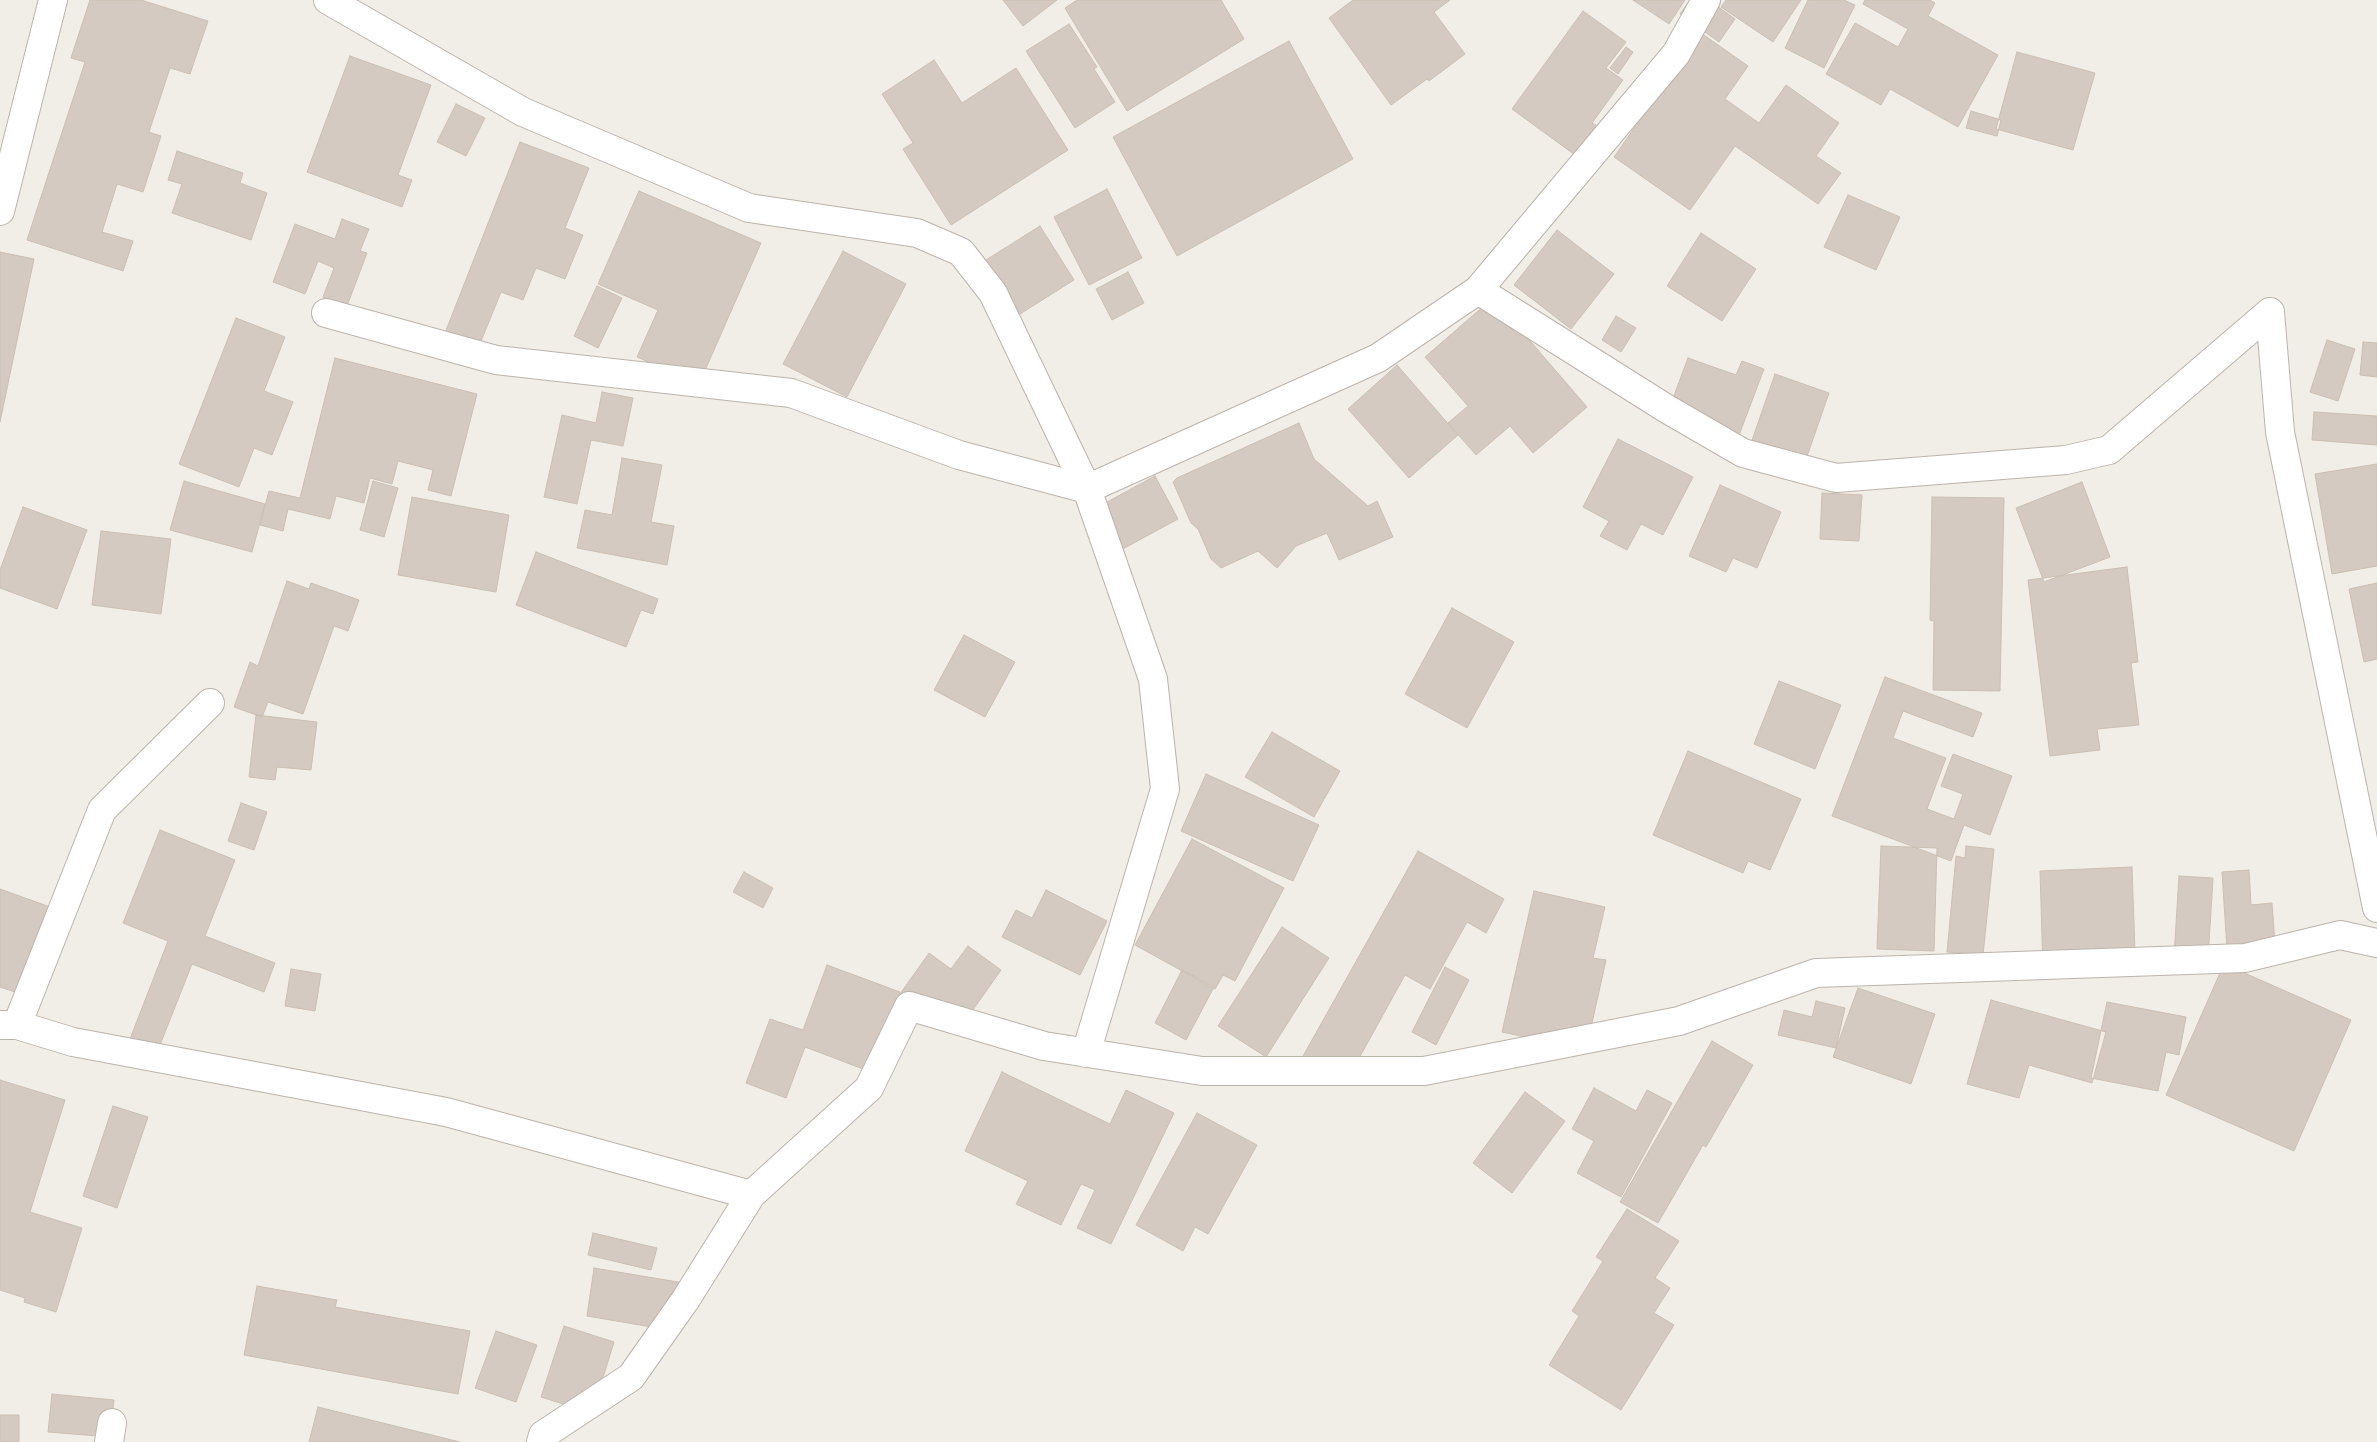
<!DOCTYPE html>
<html>
<head>
<meta charset="utf-8">
<style>
  body { margin:0 }
  canvas { display:block; background:#f1ede7 }
</style>
</head>
<body>
<canvas width="2377" height="1442"></canvas>
<script>
const ctx = document.querySelector('canvas').getContext('2d');
ctx.lineJoin = 'round';
function paint(path, color) { ctx.fillStyle = color; ctx.fill(path, 'evenodd'); }
const toPath = rows => new Path2D(rows.map(r => 'M' + r).join(''));
function stroke(path, color, width, dash) { ctx.strokeStyle = color; ctx.lineWidth = width; ctx.lineCap = dash ? 'butt' : 'round'; ctx.setLineDash(dash || []); ctx.stroke(path); }
const building = toPath([
  [90,0,141,0,208,21,190,74,170,68,149,132,161,136,143,192,117,184,102,232,133,241,123,271,27,240,85,62,71,58,90,0],
  [1003,0,1057,0,1023,26,1003,0],
  [1077,0,1221,0,1244,39,1127,111,1065,8,1077,0],
  [1353,0,1450,0,1434,12,1465,54,1429,81,1427,79,1391,105,1329,18,1353,0],
  [1633,0,1685,0,1669,24,1633,0],
  [1690,0,1709,0,1735,19,1719,42,1680,14,1690,0],
  [1726,0,1801,0,1773,42,1721,7,1726,0],
  [1808,0,1844,0,1855,5,1824,68,1785,48,1808,0],
  [1865,0,1930,0,1935,3,1928,16,1998,55,1958,127,1890,89,1881,105,1826,74,1855,23,1898,47,1908,29,1863,4,1865,0],
  [1583,11,1626,42,1606,68,1623,80,1592,123,1596,125,1575,155,1512,109,1583,11],
  [1069,24,1097,67,1094,69,1115,102,1075,128,1026,51,1069,24],
  [1701,33,1748,66,1725,99,1759,123,1786,85,1839,123,1816,156,1841,173,1818,204,1735,146,1690,210,1614,157,1701,33],
  [1289,41,1353,159,1177,256,1113,137,1289,41],
  [1626,47,1633,52,1618,74,1610,68,1626,47],
  [2017,52,2095,73,2073,150,1996,129,2017,52],
  [350,56,431,85,398,175,412,180,402,207,307,172,350,56],
  [934,60,962,103,1016,68,1068,150,951,225,903,149,913,143,882,94,934,60],
  [456,104,485,118,466,156,437,142,456,104],
  [1971,111,2001,120,1997,136,1966,128,1971,111],
  [520,142,589,168,565,228,583,235,565,279,536,268,523,300,501,292,475,356,441,343,520,142],
  [177,151,243,173,240,183,267,193,251,240,172,213,182,184,168,180,177,151],
  [1107,189,1142,258,1089,285,1054,217,1107,189],
  [639,191,761,243,699,384,637,357,658,310,598,284,639,191],
  [1848,195,1900,217,1876,270,1824,247,1848,195],
  [342,219,369,229,360,251,367,253,347,306,323,297,334,268,318,261,305,294,273,282,295,224,335,239,342,219],
  [1040,226,1074,280,1020,314,986,260,1040,226],
  [1557,230,1614,274,1571,329,1514,285,1557,230],
  [1701,233,1756,269,1722,321,1667,286,1701,233],
  [843,251,906,284,847,397,783,364,843,251],
  [0,252,34,259,0,422,0,252],
  [1128,272,1144,303,1112,320,1096,289,1128,272],
  [597,286,622,298,598,348,574,336,597,286],
  [1493,298,1587,407,1533,453,1510,426,1476,455,1448,423,1468,406,1425,357,1493,298],
  [1616,316,1636,328,1621,352,1602,340,1616,316],
  [236,318,285,337,264,391,293,402,272,455,254,448,239,487,179,464,236,318],
  [2327,340,2355,349,2338,401,2310,392,2327,340],
  [2363,342,2377,343,2377,377,2360,375,2363,342],
  [335,358,477,394,451,496,428,490,433,470,398,461,392,484,370,478,364,503,336,496,330,519,288,509,283,531,260,525,269,491,300,498,335,358],
  [1688,358,1736,375,1742,361,1764,369,1736,443,1666,417,1688,358],
  [1397,365,1458,435,1409,478,1348,409,1397,365],
  [1775,374,1829,393,1804,465,1750,446,1775,374],
  [602,392,633,398,623,446,591,440,577,504,544,497,562,415,596,423,602,392],
  [2314,412,2377,416,2377,445,2312,440,2314,412],
  [1299,423,1314,459,1368,506,1377,501,1393,537,1339,560,1327,533,1296,546,1277,568,1258,551,1221,568,1211,559,1198,529,1191,523,1173,482,1177,478,1299,423],
  [1618,439,1693,477,1663,535,1641,524,1627,550,1600,536,1609,521,1583,507,1618,439],
  [622,458,662,465,651,522,674,526,667,565,577,548,585,510,612,515,622,458],
  [2377,464,2377,566,2332,574,2315,474,2377,464],
  [1155,476,1178,519,1119,551,1096,508,1155,476],
  [184,481,265,504,252,552,170,530,184,481],
  [373,481,398,488,384,537,360,530,373,481],
  [2082,482,2110,557,2044,582,2016,508,2082,482],
  [1720,485,1781,512,1757,568,1733,558,1726,572,1689,556,1720,485],
  [1822,493,1862,495,1859,541,1820,539,1822,493],
  [412,497,509,515,496,592,398,575,412,497],
  [1932,497,2004,498,2000,691,1933,690,1934,621,1930,620,1932,497],
  [23,507,87,530,57,609,0,588,0,570,23,507],
  [101,531,171,539,161,614,92,605,101,531],
  [536,552,658,599,653,614,641,610,626,647,516,605,536,552],
  [2127,567,2138,662,2131,663,2139,725,2097,729,2100,750,2050,756,2028,580,2127,567],
  [287,581,309,589,311,583,359,600,348,631,334,626,303,714,268,702,262,717,234,707,250,662,258,666,287,581],
  [2377,583,2377,659,2364,662,2349,589,2377,583],
  [1452,608,1514,642,1467,728,1405,694,1452,608],
  [964,635,1015,662,985,717,934,690,964,635],
  [1885,677,1982,713,1973,737,1903,711,1893,738,1946,758,1927,809,1954,819,1963,794,1941,786,1953,754,2012,776,1990,835,1964,825,1951,861,1832,816,1885,677],
  [1779,681,1841,705,1815,769,1754,744,1779,681],
  [256,715,317,722,311,770,277,767,275,780,249,777,256,715],
  [1272,732,1340,771,1314,817,1245,777,1272,732],
  [1688,751,1801,799,1770,870,1748,861,1743,873,1653,835,1688,751],
  [1206,774,1319,825,1293,881,1181,831,1206,774],
  [241,803,267,812,254,850,228,841,241,803],
  [160,830,235,860,205,936,275,963,264,992,192,964,158,1050,130,1039,168,941,123,923,160,830],
  [1192,839,1284,888,1235,981,1223,975,1215,989,1135,945,1192,839],
  [1881,846,1937,848,1934,951,1877,949,1881,846],
  [1966,846,1994,849,1983,955,1947,952,1956,856,1965,858,1966,846],
  [1418,851,1504,899,1486,933,1467,922,1430,989,1405,975,1347,1080,1303,1056,1418,851],
  [2132,867,2135,952,2043,970,2040,871,2132,867],
  [2249,870,2251,905,2272,903,2275,945,2227,949,2222,872,2249,870],
  [744,872,773,888,763,908,733,892,744,872],
  [2179,876,2213,878,2208,959,2174,957,2179,876],
  [0,889,53,908,33,998,0,987,0,889],
  [1046,890,1107,921,1080,975,1002,937,1016,910,1032,918,1046,890],
  [1534,891,1605,907,1593,958,1606,960,1586,1050,1502,1032,1534,891],
  [1282,927,1329,958,1266,1057,1218,1026,1282,927],
  [968,946,1001,970,956,1034,900,994,929,953,951,969,968,946],
  [2224,964,2351,1020,2294,1151,2166,1095,2224,964],
  [827,965,900,992,871,1072,805,1047,786,1098,746,1083,770,1019,803,1030,827,965],
  [1445,967,1469,980,1436,1045,1412,1032,1445,967],
  [291,969,321,974,315,1011,285,1006,291,969],
  [1182,970,1214,987,1186,1040,1155,1023,1182,970],
  [1858,988,1935,1014,1911,1084,1833,1057,1858,988],
  [1991,1000,2106,1032,2092,1083,2029,1065,2019,1098,1967,1084,1991,1000],
  [1816,1001,1845,1008,1836,1048,1778,1035,1784,1010,1812,1017,1816,1001],
  [2107,1002,2186,1017,2179,1055,2166,1052,2158,1091,2091,1078,2107,1002],
  [1712,1041,1753,1065,1706,1147,1703,1145,1658,1223,1620,1202,1712,1041],
  [1002,1072,1110,1124,1126,1090,1174,1113,1111,1244,1077,1228,1095,1190,1081,1184,1061,1225,1016,1204,1028,1181,965,1151,1002,1072],
  [0,1080,65,1100,30,1212,82,1228,56,1312,24,1302,25,1298,0,1290,0,1080],
  [1594,1088,1636,1111,1647,1090,1672,1103,1621,1197,1577,1173,1594,1141,1572,1129,1594,1088],
  [1525,1092,1565,1121,1512,1193,1473,1163,1525,1092],
  [113,1106,148,1117,117,1208,83,1196,113,1106],
  [1197,1113,1257,1145,1208,1234,1195,1227,1183,1251,1136,1225,1197,1113],
  [1627,1209,1679,1241,1655,1278,1670,1288,1654,1313,1674,1325,1621,1410,1549,1365,1579,1316,1572,1311,1603,1261,1596,1257,1627,1209],
  [593,1233,657,1248,651,1270,588,1255,593,1233],
  [594,1268,684,1283,675,1331,587,1316,594,1268],
  [257,1286,337,1300,335,1307,470,1331,458,1394,244,1355,257,1286],
  [564,1326,614,1342,592,1413,541,1397,564,1326],
  [496,1331,537,1345,516,1402,475,1388,496,1331],
  [52,1394,114,1400,110,1437,48,1432,52,1394],
  [318,1407,460,1442,309,1442,318,1407],
  [0,1415,19,1415,19,1442,0,1442,0,1415]
]);
const minor = toPath([
  [328,0,523,112,749,208,917,233,961,252,993,293,1087,489],
  [0,211,53,0],
  [1478,290,1667,409,1743,453,1836,478,2066,460,2109,450,2270,312],
  [2270,312,2280,432,2377,908],
  [326,313,496,360,791,393,959,455,1087,489],
  [0,1025,17,1025,73,1042,446,1112,751,1195],
  [17,1025,102,810,210,703],
  [1086,1053,1165,789,1153,679,1087,489,1378,358,1478,290,1676,54,1706,0],
  [109,1442,112,1423],
  [541,1442,543,1435,631,1377,686,1299,751,1195,869,1088,909,1006,1044,1046,1202,1071,1424,1071,1679,1021,1816,973,2245,958,2340,935,2377,943]
]);
paint(building, '#d5cac1');
stroke(building, '#ccbfb2', 1);
stroke(minor, '#bcb4ab', 30);
stroke(minor, '#fff', 28);
</script>
</body>
</html>
